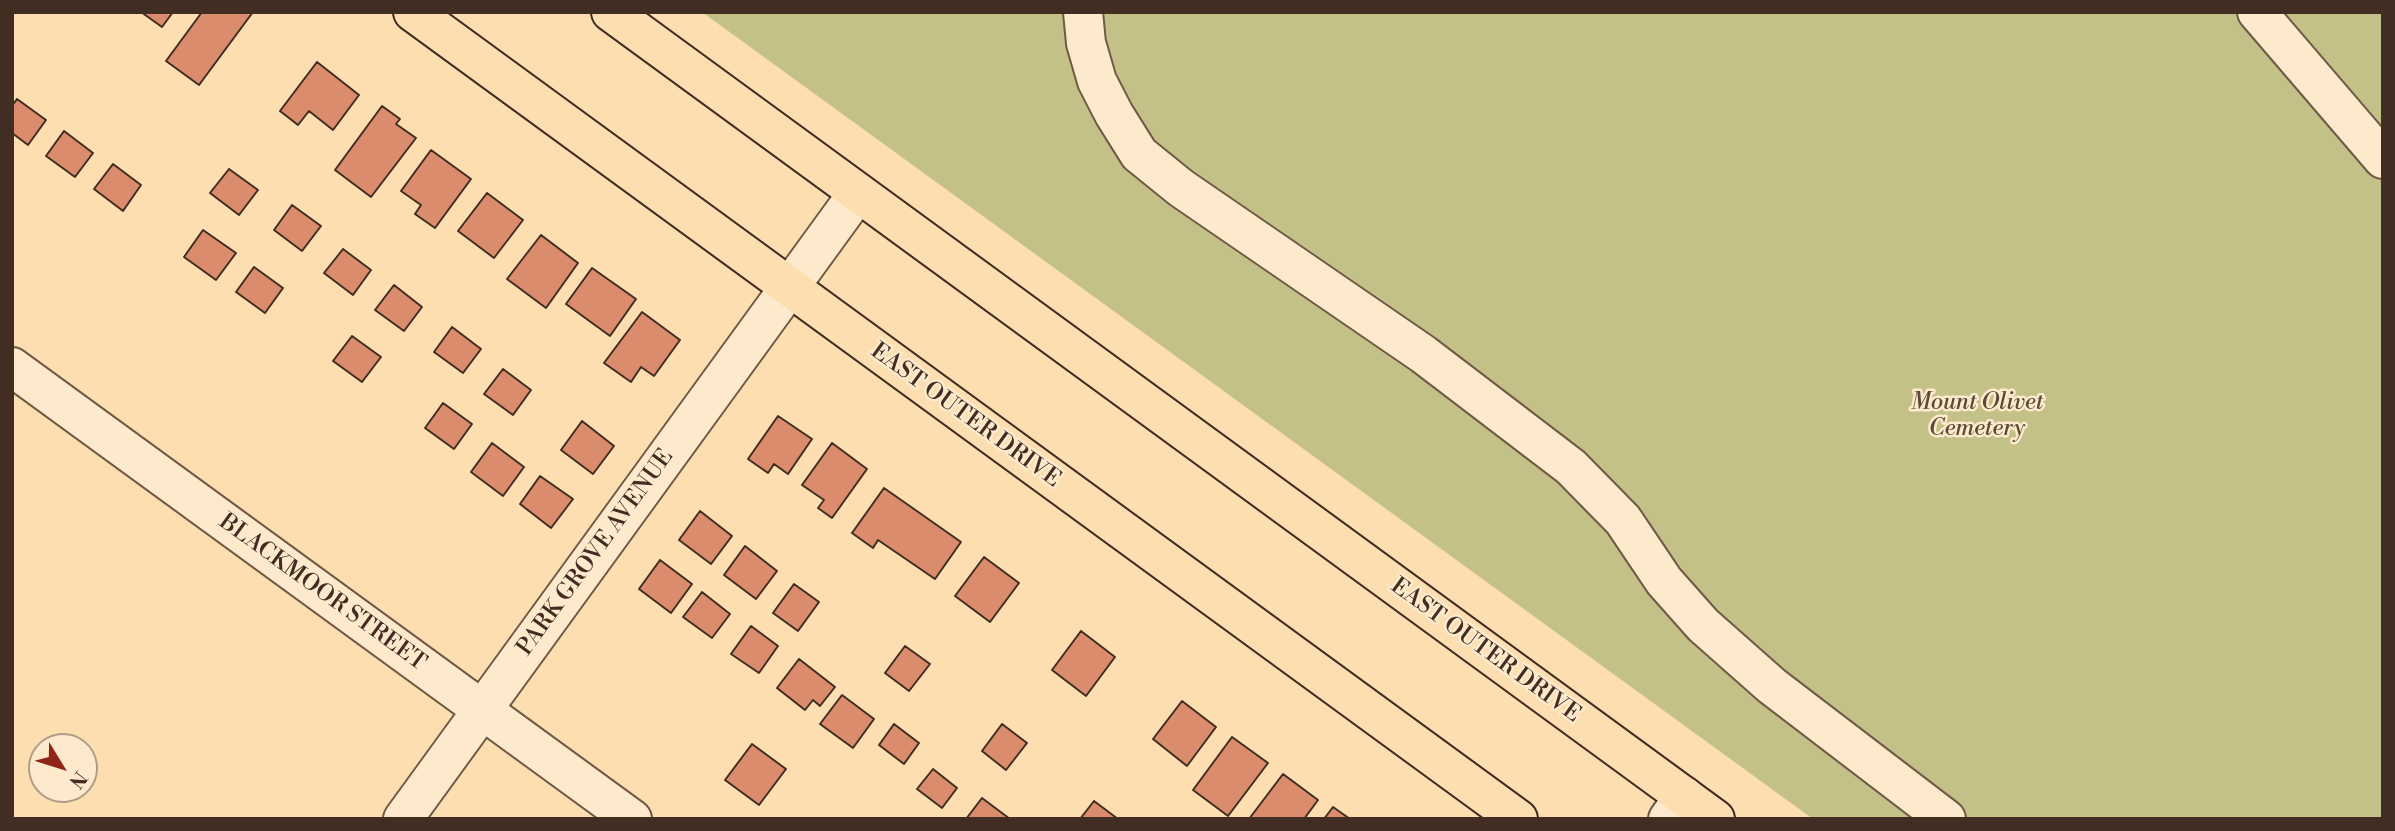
<!DOCTYPE html>
<html>
<head>
<meta charset="utf-8">
<style>
  body { margin:0 }
  #map { position:relative; width:2395px; height:831px; overflow:hidden; background:#fcdeb0; font-family:"Libre Bodoni",serif }
  canvas { display:block }
  .frame { position:absolute; inset:0; border:14px solid #412d21; pointer-events:none }
  .north { position:absolute; left:28px; top:733px; width:70px; height:70px; box-sizing:border-box; background:#fdeacc; border:2px solid #b29e88; border-radius:50%; rotate:128deg; font-size:19px; font-weight:700; line-height:28px; text-align:center; color:#412d21 }
  .north::after { content:''; display:block; margin:auto; width:24px; height:32px; background:#8f2418; clip-path:polygon(50% 0,100% 100%,50% 72%,0 100%) }
</style>
</head>
<body>
<div id="map">
<canvas width="2395" height="831"></canvas>
<div class="frame"></div>
<div class="north">N</div>
</div>
<script>
const ctx = document.querySelector('canvas').getContext('2d');
ctx.lineJoin = 'round';
function paint(path, color) { ctx.fillStyle = color; ctx.fill(path, 'evenodd'); }
const toPath = rows => new Path2D(rows.map(r => 'M' + r).join(''));
function stroke(path, color, width, dash) { ctx.strokeStyle = color; ctx.lineWidth = width; ctx.lineCap = dash ? 'butt' : 'round'; ctx.setLineDash(dash || []); ctx.stroke(path); }
function write(font, color, halo, rows, align = 'center') {
  ctx.font = font + ' "Libre Bodoni",serif'; ctx.lineWidth = 5; ctx.setLineDash([]); ctx.textBaseline = 'middle'; ctx.strokeStyle = halo; ctx.fillStyle = color; for (const [text, x, y, turn = 0] of rows) {
    ctx.save(); ctx.translate(x, y); ctx.rotate((+turn || 0) * Math.PI / 180); ctx.textAlign = isNaN(turn) ? turn : align; if (halo) ctx.strokeText(text, 0, 0); ctx.fillText(text, 0, 0); ctx.restore();
  }
}
const green = toPath([
  [702,12,2383,12,2383,819,1813,819]
]);
const building = toPath([
  [141,12,173,12,162,27,141,12],
  [202,12,253,12,199,85,166,61,202,12],
  [317,62,359,95,333,130,309,111,298,125,280,111,317,62],
  [17,99,46,120,28,145,12,133,12,106,17,99],
  [382,106,400,119,396,124,416,138,371,197,335,170,382,106],
  [64,131,93,153,75,177,46,156,64,131],
  [431,150,471,179,435,228,415,214,421,205,401,191,431,150],
  [113,164,141,185,123,211,94,189,113,164],
  [229,169,258,190,239,215,210,193,229,169],
  [487,193,523,220,494,258,458,231,487,193],
  [292,205,321,226,302,251,274,230,292,205],
  [203,230,236,253,216,280,184,257,203,230],
  [541,235,578,263,546,308,507,279,541,235],
  [343,249,371,270,353,295,324,273,343,249],
  [254,267,283,288,265,313,236,292,254,267],
  [592,268,636,299,610,336,566,304,592,268],
  [394,285,422,307,404,331,375,310,394,285],
  [642,312,680,340,654,376,641,367,631,382,604,363,642,312],
  [452,327,481,349,463,373,434,352,452,327],
  [352,336,381,357,362,382,333,361,352,336],
  [503,369,531,390,513,415,484,394,503,369],
  [443,403,472,424,454,449,425,428,443,403],
  [778,416,812,439,788,474,774,464,768,473,748,459,778,416],
  [582,421,614,446,593,474,561,450,582,421],
  [492,443,524,467,503,496,471,472,492,443],
  [832,443,867,469,832,518,818,508,824,500,802,485,832,443],
  [540,476,573,499,551,528,520,504,540,476],
  [884,488,961,542,935,579,878,540,873,548,852,533,884,488],
  [700,511,732,536,711,564,679,540,700,511],
  [745,546,777,571,756,599,724,575,745,546],
  [984,557,1019,583,990,622,955,596,984,557],
  [660,560,692,584,671,613,639,589,660,560],
  [794,584,819,602,798,631,773,613,794,584],
  [702,592,730,614,712,638,683,617,702,592],
  [751,626,778,646,759,673,731,654,751,626],
  [1081,631,1115,657,1086,696,1052,670,1081,631],
  [905,646,930,664,909,691,885,673,905,646],
  [799,659,835,687,820,706,813,700,805,710,777,688,799,659],
  [842,695,874,719,853,748,820,724,842,695],
  [1182,701,1216,727,1187,766,1153,739,1182,701],
  [894,724,919,743,904,764,879,745,894,724],
  [1002,724,1027,743,1006,770,982,751,1002,724],
  [1232,737,1268,763,1228,816,1193,790,1232,737],
  [752,744,786,769,759,805,725,780,752,744],
  [933,769,957,788,942,808,917,789,933,769],
  [1283,774,1318,800,1304,819,1249,819,1283,774],
  [982,798,1010,819,966,819,982,798],
  [1094,801,1118,819,1080,819,1094,801],
  [1333,807,1350,819,1324,819,1333,807]
]);
const minor = toPath([
  [1083,12,1086,43,1097,81,1114,114,1139,154,1181,188,1423,354,1571,467,1623,520,1664,581,1703,625,1772,686,1946,819],
  [2257,12,2383,159],
  [12,367,632,819],
  [403,819,858,193],
  [1668,819,1684,796]
]);
const major = toPath([
  [413,12,1518,819],
  [611,12,1715,819]
]);
const parkNames = [
  ["Mount Olivet",1977,403],
  ["Cemetery",1977,429]
];
const streetNames = [
  ["EAST OUTER DRIVE",965,416,36],
  ["PARK GROVE AVENUE",596,553,-54],
  ["BLACKMOOR STREET",322,593,36],
  ["EAST OUTER DRIVE",1485,651,36]
];
paint(green, '#c3c088');
paint(building, '#da8c6c');
stroke(building, '#412d21', 2);
stroke(minor, '#705945', 42);
stroke(major, '#412d21', 42);
stroke(minor, '#fdeacc', 38);
stroke(major, '#fcdeb0', 38);
write('italic 23px', '#5b4a36', '#fdeacc', parkNames);
write('23px', '#412d21', '#fdeacc', streetNames);
</script>
</body>
</html>
